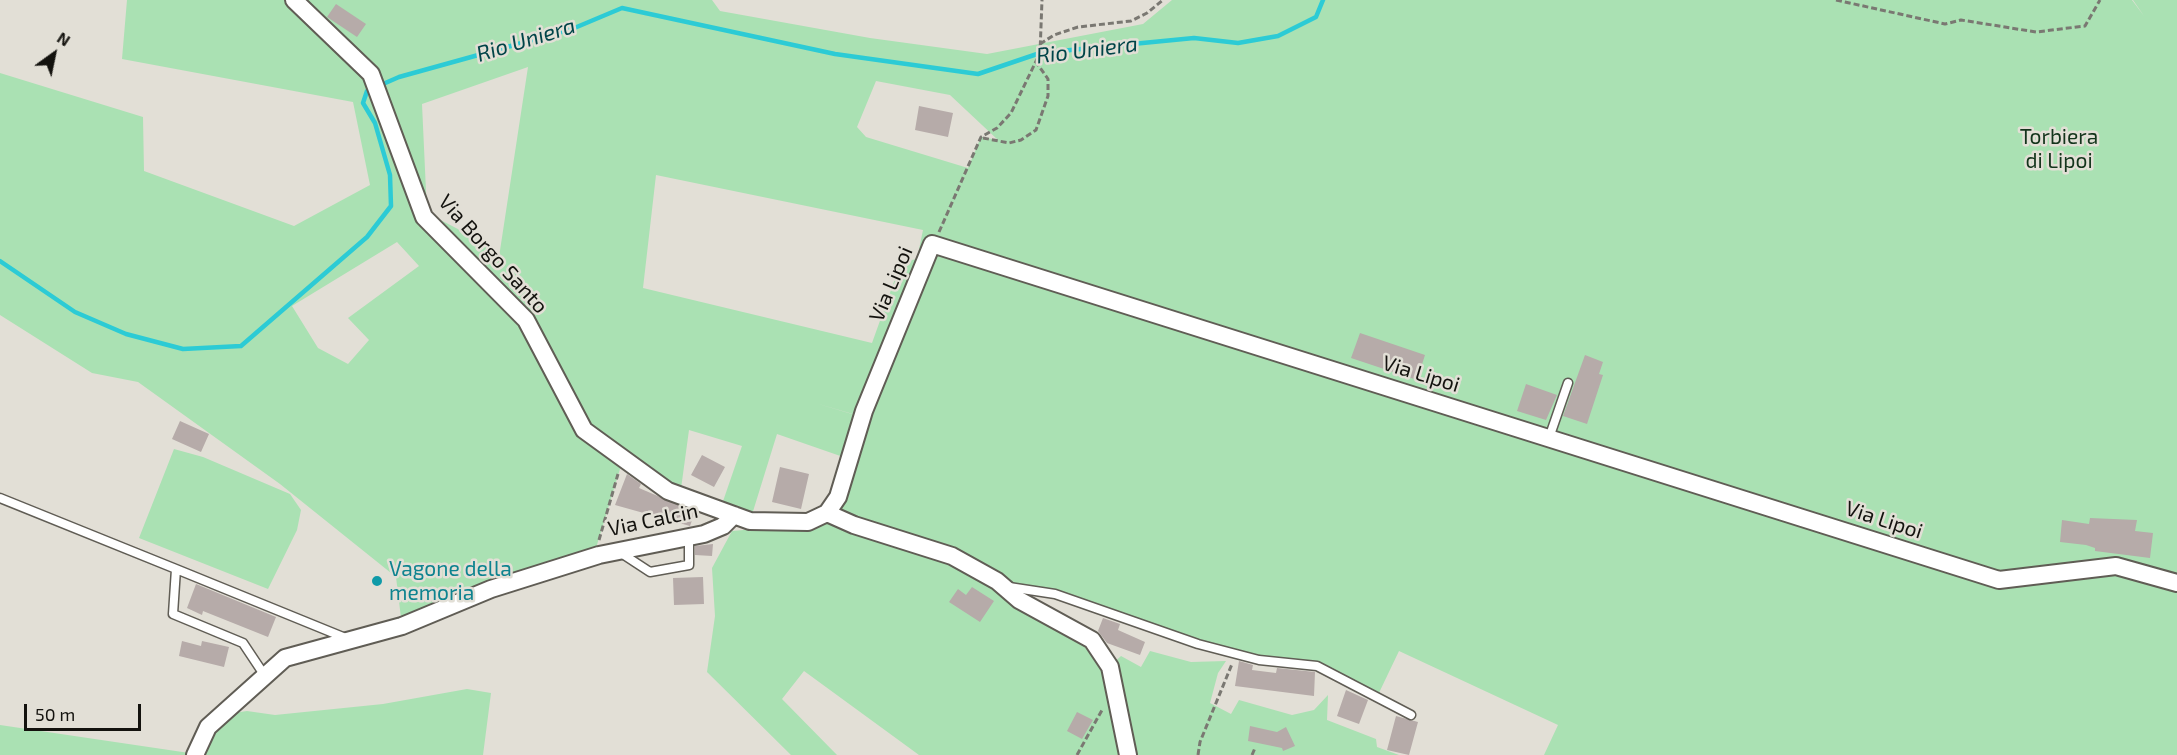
<!DOCTYPE html>
<html>
<head>
<meta charset="utf-8">
<style>
  body { margin:0 }
  #map { position:relative; width:2177px; height:755px; overflow:hidden; background:#e2dfd6; font-family:"Exo 2",sans-serif }
  canvas { display:block }
  .north { position:absolute; left:24px; top:24px; width:60px; height:60px; -webkit-text-stroke:4px #e2dfd6; paint-order:stroke; rotate:33deg; font-size:16px; font-weight:700; line-height:24px; text-align:center; color:#13120e }
  .north::after { content:''; display:block; margin:auto; width:21px; height:27px; background:#13120e; clip-path:polygon(50% 0,100% 100%,50% 72%,0 100%) }
  .scale { position:absolute; left:24px; top:704px; width:117px; height:27px; box-sizing:border-box; border:3px solid #13120e; border-top:0; padding-left:8px; font-size:18px; line-height:21px; white-space:nowrap; color:#13120e; -webkit-text-stroke:4px #e2dfd6; paint-order:stroke }
</style>
</head>
<body>
<div id="map">
<canvas width="2177" height="755"></canvas>
<div class="north">N</div>
<div class="scale">50 m</div>
</div>
<script>
const ctx = document.querySelector('canvas').getContext('2d');
ctx.lineJoin = 'round';
function paint(path, color) { ctx.fillStyle = color; ctx.fill(path, 'evenodd'); }
const toPath = rows => new Path2D(rows.map(r => 'M' + r).join(''));
function stroke(path, color, width, dash) { ctx.strokeStyle = color; ctx.lineWidth = width; ctx.lineCap = dash ? 'butt' : 'round'; ctx.setLineDash(dash || []); ctx.stroke(path); }
function write(font, color, halo, rows, align = 'center') {
  ctx.font = font + ' "Exo 2",sans-serif'; ctx.lineWidth = 5; ctx.setLineDash([]); ctx.textBaseline = 'middle'; ctx.strokeStyle = halo; ctx.fillStyle = color; for (const [text, x, y, turn = 0] of rows) {
    ctx.save(); ctx.translate(x, y); ctx.rotate((+turn || 0) * Math.PI / 180); ctx.textAlign = isNaN(turn) ? turn : align; if (halo) ctx.strokeText(text, 0, 0); ctx.fillText(text, 0, 0); ctx.restore();
  }
}
const green = toPath([
  [127,0,712,0,720,11,870,38,987,54,1143,24,1172,0,2132,0,2144,16,2133,0,2177,0,2177,755,1544,755,1558,725,1399,651,1377,697,1317,666,1259,660,1037,591,1004,586,1092,640,1109,667,1121,656,1141,667,1150,651,1191,662,1226,661,1218,673,1210,703,1231,714,1239,700,1292,715,1314,710,1328,695,1327,720,1376,739,1377,747,1399,755,919,755,804,671,782,699,837,755,791,755,707,672,715,616,712,568,732,531,824,523,870,419,815,403,862,417,849,459,777,434,750,521,720,510,742,446,689,430,680,496,623,459,596,548,402,626,396,577,280,484,138,382,92,373,0,315,0,73,143,117,144,171,294,226,370,185,353,102,122,59],
  [528,67,499,257,481,241,427,213,422,104],
  [876,81,950,95,998,140,981,137,968,168,866,137,857,127],
  [656,175,923,230,917,259,901,262,872,343,643,288],
  [397,242,419,266,348,318,369,340,348,364,318,348,292,306],
  [174,449,203,457,290,494,301,510,297,530,268,589,139,538],
  [467,689,491,693,483,755,0,755,0,725,196,754,221,715,247,711,275,715,383,704]
]);
const stream = toPath([
  [0,261,75,312,126,334,183,349,241,346,367,237,391,206,390,175,375,123,363,103,367,91,399,77,572,29,622,8,835,54,978,74,1040,53,1194,38,1238,43,1278,36,1316,17,1323,0]
]);
const building = toPath([
  [336,4,366,24,357,37,327,17],
  [919,106,953,113,948,137,915,130],
  [1360,333,1425,355,1417,380,1351,358],
  [1585,355,1603,362,1599,374,1603,375,1587,424,1563,416],
  [1526,384,1557,395,1546,420,1517,411],
  [180,421,209,434,201,452,172,439],
  [702,455,725,467,714,487,691,475],
  [780,467,809,474,801,509,772,502],
  [627,474,641,484,639,488,695,512,690,526,615,505],
  [2090,518,2137,520,2135,531,2153,533,2150,558,2095,551,2095,548,2086,545,2060,542,2062,520,2089,524],
  [713,544,712,556,695,555,695,546],
  [703,577,704,604,674,605,673,578],
  [196,584,276,617,268,637,203,611,202,615,187,608],
  [972,587,994,601,980,622,949,602,958,589,966,595],
  [1103,618,1120,624,1118,630,1145,642,1140,655,1107,643,1098,631],
  [182,641,201,646,202,641,229,647,224,667,179,656],
  [1239,661,1253,665,1252,670,1276,673,1277,668,1315,672,1314,696,1235,686],
  [1346,690,1368,700,1359,724,1337,716],
  [1077,712,1093,720,1082,739,1067,731],
  [1396,716,1418,722,1409,755,1387,750],
  [1250,726,1277,732,1286,727,1295,746,1283,751,1282,748,1248,741]
]);
const path = toPath([
  [1836,0,1945,24,1961,20,2036,32,2085,26,2100,0],
  [1040,44,1054,35,1078,27,1131,21,1147,13,1163,0],
  [983,138,1009,143,1021,140,1036,130,1048,96,1048,79,1036,62],
  [939,232,981,137,997,128,1011,113,1040,53,1042,0],
  [599,540,618,474],
  [1077,755,1102,710],
  [1198,755,1200,742,1232,664],
  [1252,755,1255,748]
]);
const lane = toPath([
  [1549,438,1568,383],
  [0,498,176,569,173,614,243,643,265,676],
  [621,553,650,572,689,565,689,537],
  [176,569,348,639],
  [1009,587,1055,594,1198,644,1259,660,1317,666,1411,715]
]);
const street = toPath([
  [294,0,371,74,424,217,526,320,584,430,668,491,750,521,808,522,827,513,838,497,864,411,932,244,1999,580,2116,566,2177,583],
  [827,513,854,525,952,556,997,581,1019,600,1092,640,1110,667,1128,755],
  [195,755,208,727,285,658,402,626,491,589,599,555,704,534,723,526,734,515]
]);
const markers = [
  [377,581,6,"#0f9aa8"]
];
const parkNames = [
  ["Torbiera",2059,137],
  ["di Lipoi",2059,161]
];
const streetNames = [
  ["Via Borgo Santo",493,254,48],
  ["Via Lipoi",891,284,-67],
  ["Via Lipoi",1421,374,17],
  ["Via Calcin",653,520,-12],
  ["Via Lipoi",1884,520,18]
];
const cultureNames = [
  ["Vagone della",389,569],
  ["memoria",389,593]
];
const waterNames = [
  ["Rio Uniera",526,40,-17],
  ["Rio Uniera",1087,50,-7]
];
paint(green, '#aae1b3');
stroke(stream, '#2ccbd5', 4.5);
paint(building, '#b6aba9');
stroke(lane, '#605d55', 11);
stroke(street, '#605d55', 20);
stroke(path, '#7a7872', 3, [6, 3]);
stroke(lane, '#fff', 8);
stroke(street, '#fff', 16);
for (const [x, y, r, color] of markers) { const dot = new Path2D(); dot.arc(x, y, r, 0, 2 * Math.PI); ctx.fillStyle = color; ctx.fill(dot); stroke(dot, '#e2dfd6', 2); }
write('21px', '#13351c', '#e2dfd6', parkNames);
write('21px', '#13120e', '#e2dfd6', streetNames);
write('21px', '#0d838f', '#e2dfd6', cultureNames, 'left');
write('italic 22px', '#004448', '#e2dfd6', waterNames);
</script>
</body>
</html>
